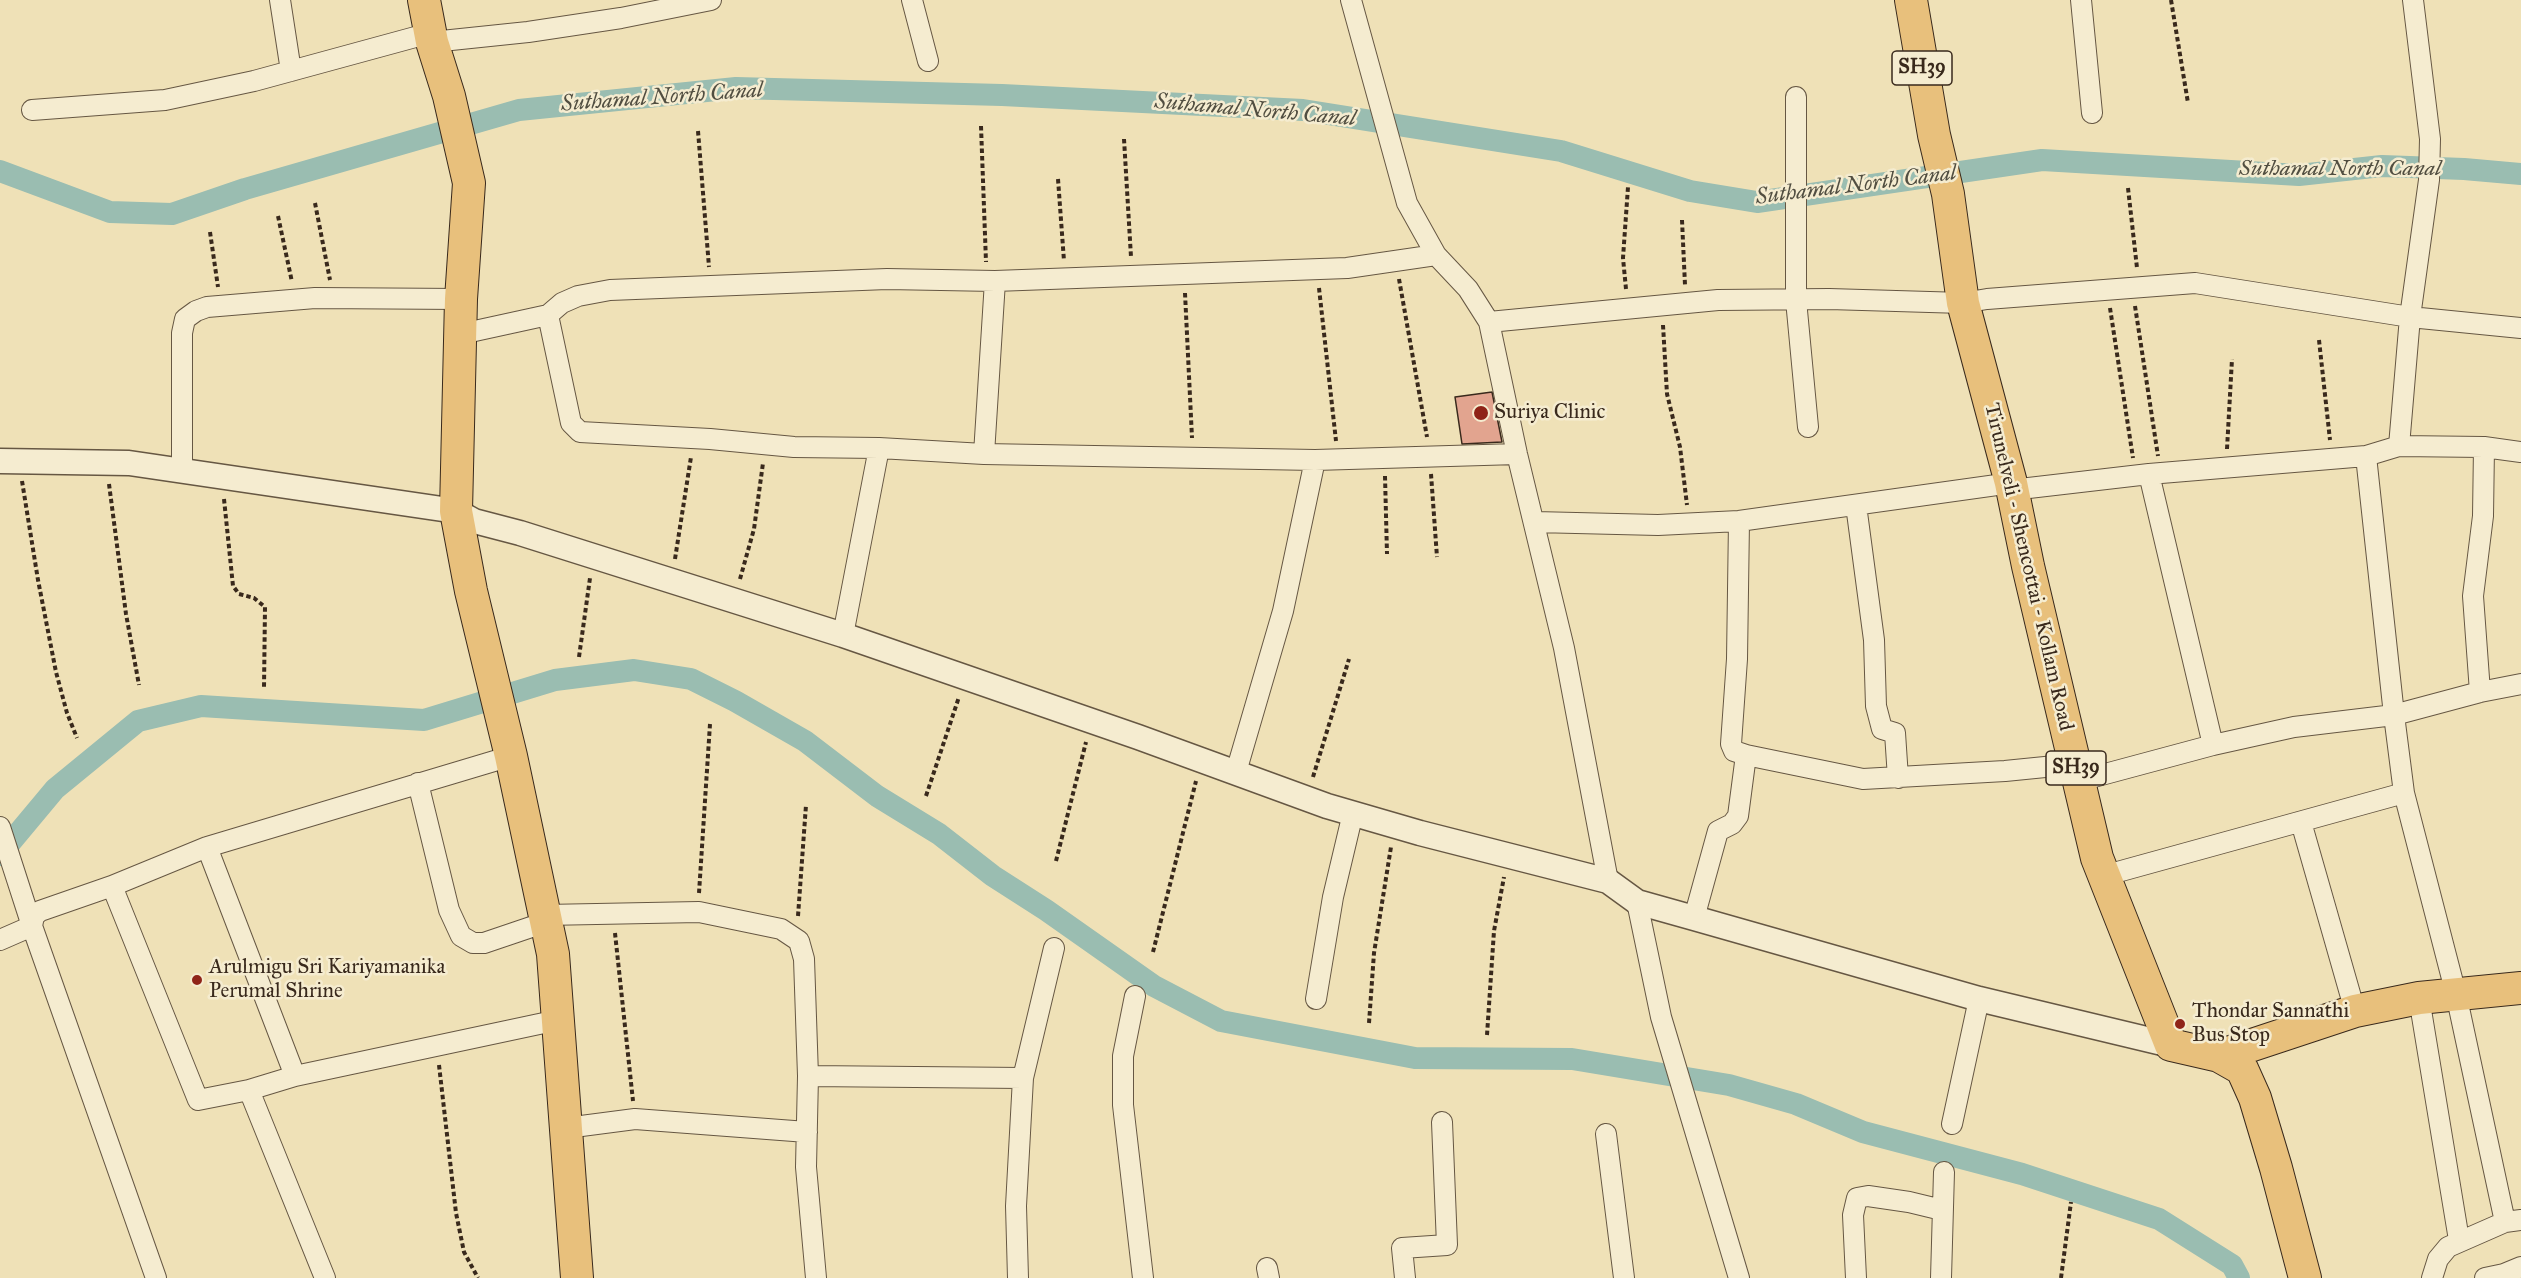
<!DOCTYPE html>
<html>
<head>
<meta charset="utf-8">
<style>
  body { margin:0 }
  canvas { display:block; background:#efe1b7 }
</style>
</head>
<body>
<canvas width="2521" height="1278"></canvas>
<script>
const ctx = document.querySelector('canvas').getContext('2d');
ctx.lineJoin = 'round';
const toPath = rows => new Path2D(rows.map(r => 'M' + r).join(''));
function stroke(path, color, width, dash) { ctx.strokeStyle = color; ctx.lineWidth = width; ctx.lineCap = dash ? 'butt' : 'round'; ctx.setLineDash(dash || []); ctx.stroke(path); }
function paint(path, color) { ctx.fillStyle = color; ctx.fill(path, 'evenodd'); }
function write(font, color, halo, rows, align = 'center') {
  ctx.font = font + ' "IM FELL Great Primer",serif'; ctx.lineWidth = 5; ctx.setLineDash([]); ctx.textBaseline = 'middle'; ctx.strokeStyle = halo; ctx.fillStyle = color; for (const [text, x, y, turn = 0] of rows) {
    ctx.save(); ctx.translate(x, y); ctx.rotate((+turn || 0) * Math.PI / 180); ctx.textAlign = isNaN(turn) ? turn : align; if (halo) ctx.strokeText(text, 0, 0); ctx.fillText(text, 0, 0); ctx.restore();
  }
}
const canal = toPath([
  [0,171,110,212,172,214,245,189,519,110,736,88,1002,95,1303,110,1561,151,1690,191,1757,202,2042,160,2299,175,2382,166,2464,169,2521,174],
  [0,855,55,789,138,721,201,706,424,720,555,680,634,670,691,679,735,701,805,741,877,796,939,834,993,876,1046,910,1154,986,1221,1021,1415,1058,1572,1059,1729,1085,1796,1104,1863,1132,2022,1174,2159,1219,2232,1265,2239,1278]
]);
const building = toPath([
  [1492,392,1502,442,1462,444,1455,397,1492,392]
]);
const path = toPath([
  [2171,0,2188,103],
  [981,126,986,262],
  [698,131,709,267],
  [1124,139,1131,257],
  [1058,179,1064,261],
  [2128,188,2137,268],
  [315,203,330,280],
  [278,216,292,282],
  [1682,220,1685,285],
  [210,232,218,287],
  [1399,279,1427,437],
  [1319,288,1336,441],
  [1626,289,1623,258,1628,187],
  [1185,293,1192,438],
  [2135,306,2158,456],
  [2110,308,2133,458],
  [1663,325,1667,394,1680,447,1687,505],
  [2319,340,2330,440],
  [2227,449,2232,359],
  [1431,474,1437,557],
  [1385,476,1387,554],
  [22,481,38,580,56,672,67,713,77,738],
  [109,484,126,614,139,685],
  [224,499,233,586,239,594,254,598,265,607,264,688],
  [675,559,691,457],
  [740,579,754,529,763,463],
  [579,657,590,578],
  [1313,777,1349,659],
  [926,796,959,697],
  [1056,861,1086,742],
  [699,893,710,724],
  [798,916,806,805],
  [615,933,633,1101],
  [1153,952,1196,781],
  [1369,1023,1374,953,1391,847],
  [1487,1035,1494,931,1504,877],
  [439,1065,456,1213,464,1252,478,1278],
  [2061,1278,2071,1202]
]);
const minor = toPath([
  [280,0,291,71],
  [912,0,928,61],
  [1351,0,1407,203,1436,255,1468,289,1489,322,1517,454,1564,648,1608,881],
  [2081,0,2092,113],
  [432,42,528,32,621,18,711,0],
  [1796,97,1796,300,1808,427],
  [32,110,165,100,254,81,430,33],
  [548,315,571,423,580,432,710,439,794,447,879,448,984,454,1315,460,1517,454],
  [1489,322,1718,300,1829,299,1963,303,1987,299,2195,283,2410,317,2521,328],
  [461,334,548,315,562,303,578,296,610,290,887,279,995,281,1347,268,1436,255],
  [2399,446,2410,317,2429,180,2430,139,2413,0],
  [984,454,995,281],
  [2366,456,2399,446,2484,447,2521,452],
  [182,471,182,333,185,319,196,311,207,307,315,298,461,299],
  [2149,474,2213,745],
  [2012,488,2020,489,2149,474,2366,456,2394,715,2404,793,2456,994,2505,1222,2521,1220],
  [1856,505,1874,640,1876,706,1882,729,1895,733,1898,778],
  [1739,521,1737,659,1731,744,1734,751,1746,755,1863,779,2005,771,2075,764],
  [1535,522,1658,525,1739,521,2011,483],
  [843,635,879,448],
  [2480,692,2473,596,2483,516,2484,447],
  [1236,772,1283,611,1315,460],
  [2079,781,2213,745,2294,727,2394,715,2480,692,2521,684],
  [418,783,449,910,461,936,473,943,484,943,546,922],
  [2301,822,2355,1011],
  [0,827,32,926,156,1278],
  [2103,876,2404,793],
  [112,886,207,847],
  [1637,902,1661,1017,1739,1278],
  [545,915,699,912,781,929,799,941,804,959,808,1076,806,1167,816,1278],
  [1694,918,1718,831,1732,824,1738,816,1746,755],
  [0,940,32,926,34,916,40,911,112,886,198,1100,249,1090,295,1076,207,847,511,756],
  [1135,996,1123,1056,1123,1105,1143,1278],
  [2419,998,2459,1240],
  [1316,999,1333,897,1353,813],
  [295,1076,558,1020],
  [808,1076,1023,1078],
  [249,1090,325,1278],
  [1952,1124,1979,999],
  [566,1128,635,1119,807,1132],
  [1606,1134,1624,1278],
  [1267,1268,1269,1278],
  [1018,1278,1016,1206,1023,1078,1054,948],
  [1405,1278,1402,1248,1447,1245,1442,1122],
  [1856,1278,1853,1215,1857,1198,1868,1196,1909,1202,1942,1210],
  [1941,1278,1944,1172],
  [2432,1278,2438,1259,2448,1247,2505,1222],
  [2485,1278,2504,1274,2521,1267]
]);
const tertiary = toPath([
  [0,461,129,463,456,511,474,521,520,533,843,635,1138,737,1327,806,1420,833,1608,881,1637,902,1694,918,1979,999,2171,1045]
]);
const primary = toPath([
  [424,0,432,42,449,96,469,183,461,299,456,511,471,591,511,756,553,954,577,1278],
  [1911,0,1934,135,1948,194,1963,303,2011,483,2028,566,2097,858,2171,1045,2219,1056,2242,1069,2255,1098,2276,1168,2305,1278],
  [2219,1056,2355,1011,2419,998,2521,988]
]);
const markers = [
  [1481,413,8,"#8f2418"],
  [197,980,6,"#8f2418"],
  [2180,1024,6,"#8f2418"]
];
const shields = [
  [1922,68,60],
  [2076,768,60]
];
const shieldNames = [
  ["SH39",1922,68],
  ["SH39",2076,768]
];
const poiNames = [
  ["Suriya Clinic",1494,413],
  ["Arulmigu Sri Kariyamanika",209,968],
  ["Perumal Shrine",209,992],
  ["Thondar Sannathi",2192,1012],
  ["Bus Stop",2192,1036]
];
const streetNames = [
  ["Tirunelveli - Shencottai - Kollam Road",2028,567,77]
];
const waterNames = [
  ["Suthamal North Canal",662,98,-4],
  ["Suthamal North Canal",1255,111,5],
  ["Suthamal North Canal",2340,170],
  ["Suthamal North Canal",1856,186,-7]
];
stroke(canal, '#9abdb1', 22);
paint(building, '#e2a48f');
stroke(building, '#39291c', 1.5);
stroke(minor, '#665743', 22);
stroke(tertiary, '#665743', 27);
stroke(primary, '#39291c', 34);
stroke(path, '#39291c', 4, [4.5, 3]);
stroke(minor, '#f5ecd0', 20);
stroke(tertiary, '#f5ecd0', 24);
stroke(primary, '#e8c07c', 32);
for (const [x, y, r, color] of markers) { const dot = new Path2D(); dot.arc(x, y, r, 0, 2 * Math.PI); ctx.fillStyle = color; ctx.fill(dot); stroke(dot, '#f5ecd0', 2); }
for (const [x, y, w] of shields) { const box = new Path2D(); box.roundRect(x - w / 2, y - 17, w, 34, 4.5); ctx.fillStyle = '#f5ecd0'; ctx.fill(box); stroke(box, '#39291c', 1.5); }
write('bold 20px', '#39291c', null, shieldNames);
write('21px', '#39291c', '#f5ecd0', poiNames, 'left');
write('21px', '#39291c', '#f5ecd0', streetNames);
write('italic 22px', '#514e41', '#f5ecd0', waterNames);
</script>
</body>
</html>
